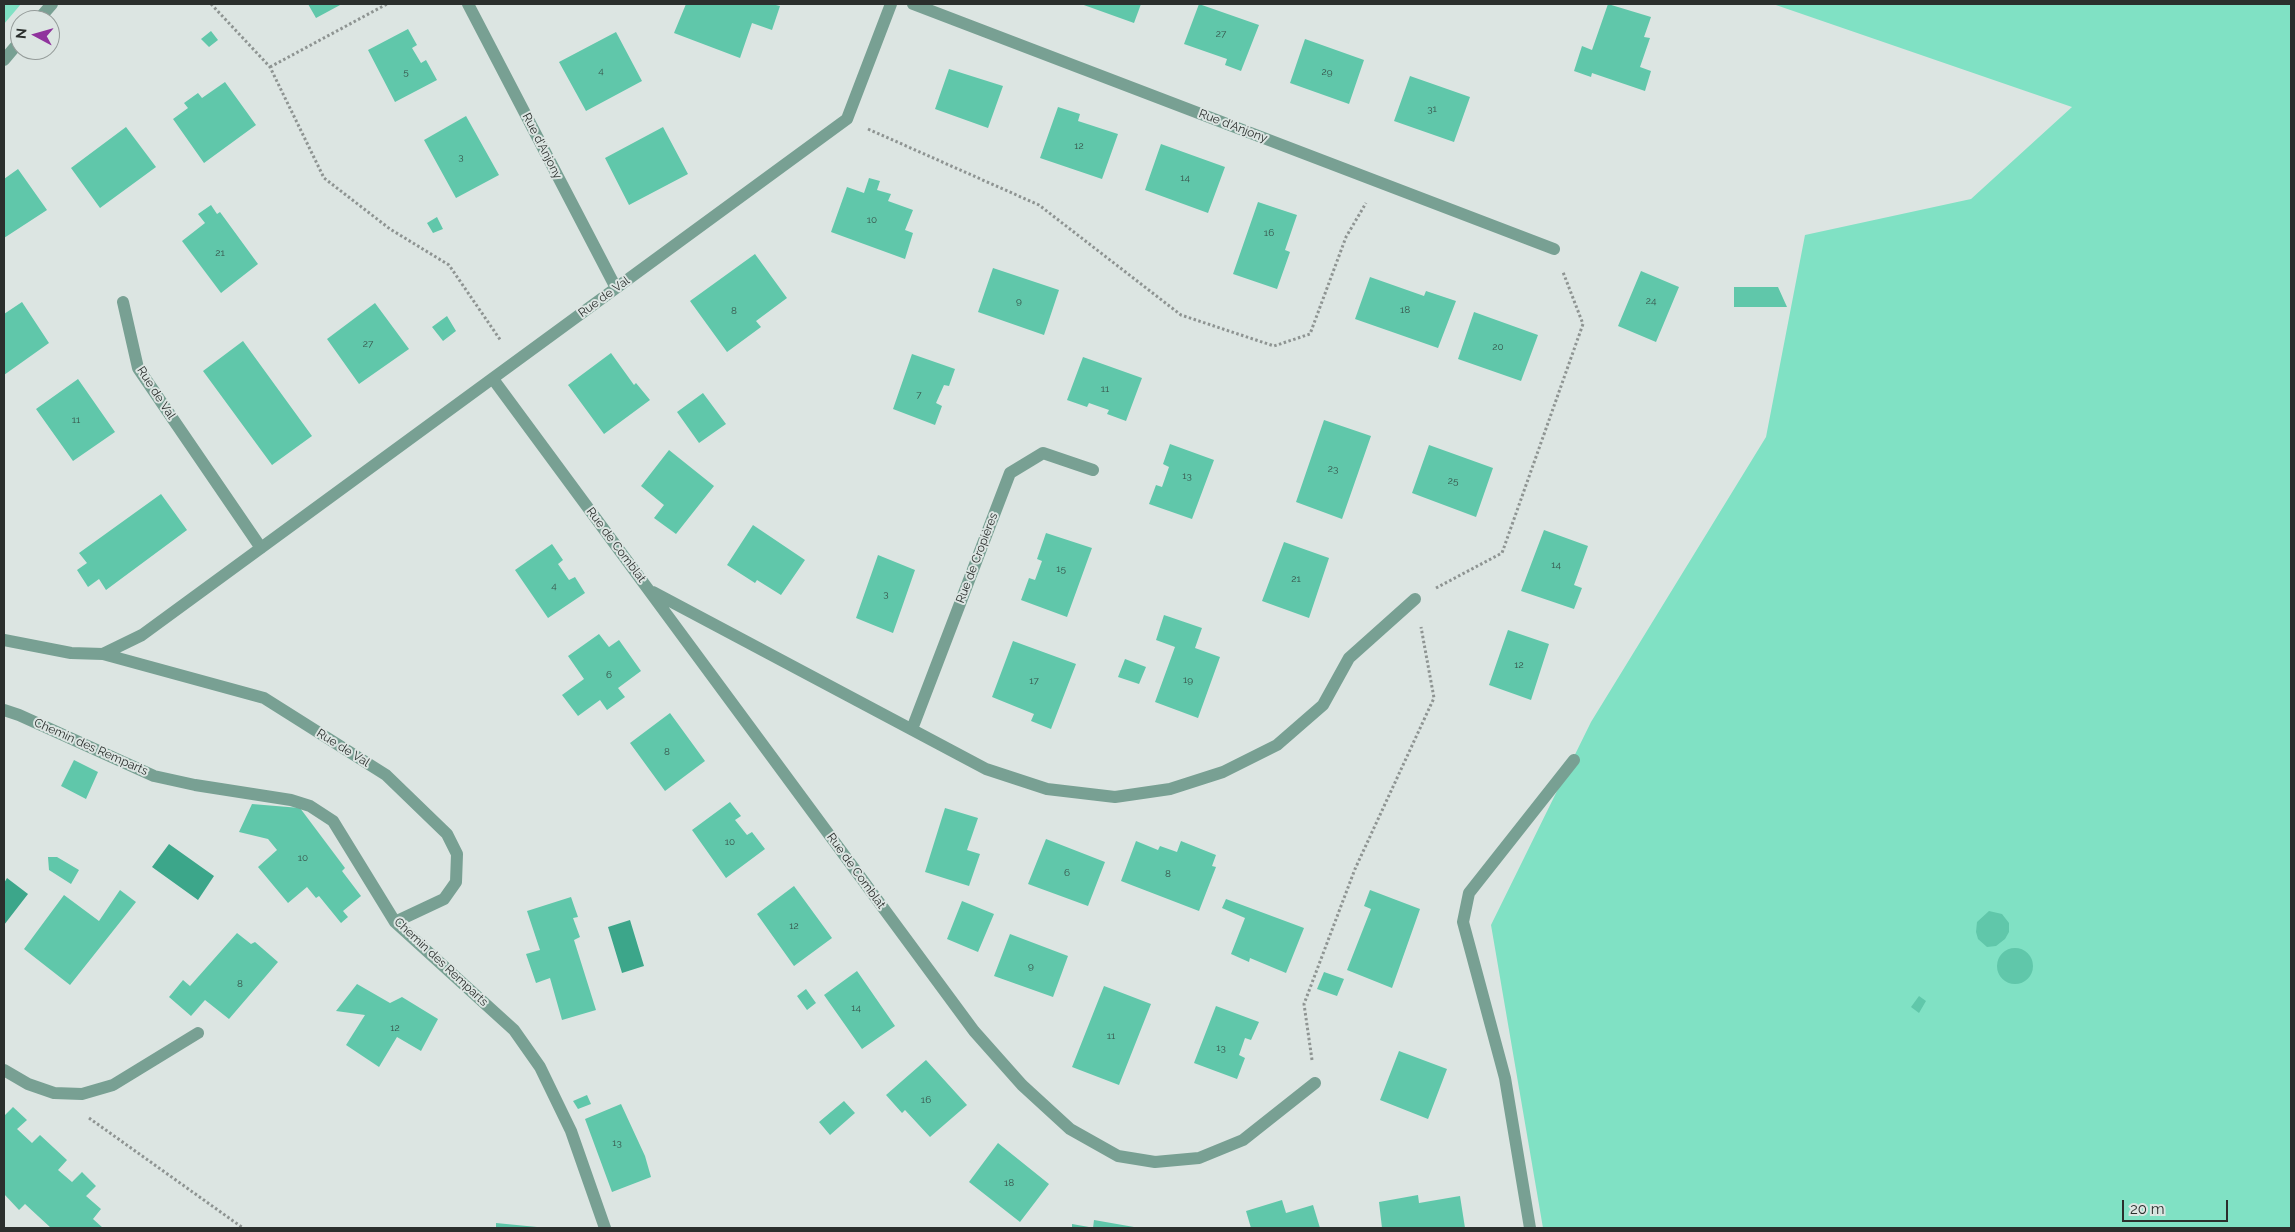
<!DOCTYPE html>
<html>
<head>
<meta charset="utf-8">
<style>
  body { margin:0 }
  #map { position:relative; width:2295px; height:1232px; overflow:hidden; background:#dce5e2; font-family:Raleway,sans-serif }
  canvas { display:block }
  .frame { position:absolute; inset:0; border:5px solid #2b2f2d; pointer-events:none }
  .north { position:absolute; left:10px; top:10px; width:50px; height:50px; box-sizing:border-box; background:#dce5e2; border:1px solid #959c9a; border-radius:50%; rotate:276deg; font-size:14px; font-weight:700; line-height:20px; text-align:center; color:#2b2f2d }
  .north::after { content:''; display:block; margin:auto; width:18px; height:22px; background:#90339d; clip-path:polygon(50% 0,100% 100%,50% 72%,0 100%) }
  .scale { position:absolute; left:2122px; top:1200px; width:106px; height:22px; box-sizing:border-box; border:2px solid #2b2f2d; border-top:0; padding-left:6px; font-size:15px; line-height:18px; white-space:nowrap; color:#2b2f2d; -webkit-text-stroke:4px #dce5e2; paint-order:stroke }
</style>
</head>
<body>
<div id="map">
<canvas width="2295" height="1232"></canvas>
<div class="frame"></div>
<div class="north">N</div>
<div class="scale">20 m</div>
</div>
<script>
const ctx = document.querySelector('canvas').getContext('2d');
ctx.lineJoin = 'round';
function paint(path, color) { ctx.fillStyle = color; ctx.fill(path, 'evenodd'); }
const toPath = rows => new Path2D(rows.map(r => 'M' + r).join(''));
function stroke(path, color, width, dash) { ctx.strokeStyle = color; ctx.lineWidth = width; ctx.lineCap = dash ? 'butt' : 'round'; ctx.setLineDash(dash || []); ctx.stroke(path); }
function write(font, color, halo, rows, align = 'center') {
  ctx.font = font + ' Raleway,sans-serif'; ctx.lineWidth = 4; ctx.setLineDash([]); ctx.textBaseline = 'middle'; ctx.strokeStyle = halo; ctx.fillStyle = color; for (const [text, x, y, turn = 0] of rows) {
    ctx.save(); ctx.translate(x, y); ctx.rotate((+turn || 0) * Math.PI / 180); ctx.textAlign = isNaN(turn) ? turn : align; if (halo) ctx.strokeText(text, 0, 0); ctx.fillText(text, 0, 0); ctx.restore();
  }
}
const green = toPath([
  [4,4,21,4,4,24],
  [1773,4,2291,4,2291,1228,1543,1228,1491,925,1591,722,1766,437,1805,235,1971,199,2072,107]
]);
const water = toPath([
  [169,844,214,876,198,900,152,867],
  [7,878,28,894,4,925,4,883],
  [630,920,644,966,622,973,608,927]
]);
const building = toPath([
  [308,4,342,4,316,18],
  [686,4,772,4,780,6,772,30,752,23,740,58,674,33],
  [1081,4,1141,4,1134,23],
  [1199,4,1259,25,1241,71,1225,65,1227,59,1184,44],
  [1608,4,1651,17,1644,37,1650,38,1640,67,1651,71,1645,91,1592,73,1591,77,1574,71,1582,46,1592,50],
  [408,29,417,45,412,48,421,63,426,60,437,80,395,102,368,50],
  [211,31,218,40,209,47,201,39],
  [616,32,642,81,586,111,559,62],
  [1305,39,1364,60,1349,104,1290,83],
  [949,69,1003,86,988,128,935,109],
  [1410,76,1470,97,1454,142,1394,121],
  [225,82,256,125,204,163,173,119,188,108,184,103,198,93,202,98],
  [1058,107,1080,114,1078,121,1118,134,1102,179,1040,158],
  [466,116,499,175,456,198,424,140],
  [126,127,156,167,100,208,71,168],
  [663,127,688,174,629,205,605,158],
  [1161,144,1225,167,1208,213,1145,190],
  [18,169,47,210,4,238,4,179],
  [869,178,880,181,877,190,891,194,888,201,913,210,905,230,913,233,905,259,831,232,847,187,864,193],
  [1258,202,1297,215,1285,250,1290,252,1277,289,1233,274],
  [211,205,217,214,220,212,258,264,221,293,182,241,205,223,198,214],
  [437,217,443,229,433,233,427,223],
  [755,254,787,298,756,321,761,327,727,352,690,301],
  [993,268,1059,290,1044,335,978,312],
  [1641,271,1679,287,1656,342,1618,326],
  [1370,277,1424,296,1426,291,1456,301,1438,348,1355,319],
  [1734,287,1778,287,1787,307,1734,307],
  [22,302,49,343,4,375,4,314],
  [375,303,409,349,359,384,327,339],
  [1474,312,1538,335,1521,381,1458,359],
  [447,316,456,331,443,341,432,327],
  [243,341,312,436,272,465,203,371],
  [611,353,634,385,636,383,650,400,604,434,568,385],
  [912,354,955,369,949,386,944,385,936,403,942,406,935,425,893,409],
  [1083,357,1142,378,1126,421,1107,414,1109,410,1089,403,1087,407,1067,400],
  [78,379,115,432,73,461,36,409],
  [703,393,726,424,699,443,677,412],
  [1324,420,1371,436,1342,519,1296,502],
  [1170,444,1214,460,1192,519,1149,504,1156,485,1162,487,1169,467,1163,464],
  [1429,445,1493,468,1476,517,1412,493],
  [669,450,714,486,676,534,654,518,664,505,641,486],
  [161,494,187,530,106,590,99,579,88,587,77,570,87,563,79,553],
  [753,525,805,560,781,595,757,580,755,583,727,565],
  [1544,530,1588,546,1574,585,1582,588,1574,609,1521,591],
  [1046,533,1092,548,1067,617,1021,600,1029,578,1035,580,1042,561,1037,559],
  [1284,542,1329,558,1309,618,1262,601],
  [552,544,563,560,558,564,569,580,575,577,585,593,548,618,515,570],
  [878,555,915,570,893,633,856,618],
  [1164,615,1202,628,1195,648,1220,657,1198,718,1155,702,1175,647,1156,640],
  [1508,630,1549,644,1531,700,1489,685],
  [599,634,609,647,619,640,641,671,618,688,625,697,607,710,600,700,578,716,562,695,584,679,568,656],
  [1013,641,1076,664,1051,729,1031,721,1034,714,992,697],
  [1125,659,1146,667,1139,684,1118,677],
  [670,713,705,761,665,791,630,743],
  [74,760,98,772,86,799,61,786],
  [730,802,741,816,735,820,747,835,752,832,765,849,726,878,692,830],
  [252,804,300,808,345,868,342,871,361,896,343,911,348,917,341,923,319,896,316,898,307,887,288,903,258,867,277,850,268,839,239,832],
  [945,808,978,818,967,850,980,854,969,886,925,872],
  [1046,839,1105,862,1088,906,1028,884],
  [1136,841,1158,850,1160,846,1177,852,1181,841,1216,855,1212,866,1216,867,1199,911,1121,881],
  [48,857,57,857,79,870,71,884,49,870],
  [794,886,832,938,794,966,757,914],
  [120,890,136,902,70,985,24,949,64,895,99,921],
  [1370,890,1420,909,1392,988,1347,970,1371,909,1364,906],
  [571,897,578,917,573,918,580,937,574,940,596,1010,562,1020,550,978,536,983,526,954,540,950,527,911],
  [1226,899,1304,928,1286,973,1250,958,1249,962,1231,954,1245,918,1222,908],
  [962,901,994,914,978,952,947,939],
  [1989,911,2002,914,2009,923,2009,932,2005,939,1996,946,1987,947,1978,939,1976,932,1977,922],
  [237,933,251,944,255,942,278,962,229,1019,205,1000,191,1016,169,997,183,980,190,986],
  [1010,934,1068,956,1053,997,994,976],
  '1997 966a18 18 0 1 1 36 0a18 18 0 1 1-36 0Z',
  [857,971,895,1026,862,1049,824,995],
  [1324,972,1344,979,1337,996,1317,989],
  [357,984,390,1003,402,997,438,1019,421,1051,397,1037,379,1067,346,1045,365,1015,336,1011],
  [1104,986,1151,1004,1119,1085,1072,1067],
  [806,989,816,1003,807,1010,797,996],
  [1919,996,1926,1001,1919,1013,1911,1007],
  [1216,1006,1259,1022,1251,1040,1245,1038,1239,1055,1245,1058,1237,1079,1194,1063],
  [1399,1051,1447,1069,1428,1119,1380,1100],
  [926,1060,967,1105,930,1137,905,1110,902,1113,886,1095],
  [587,1095,591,1104,578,1109,573,1101],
  [844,1101,855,1113,830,1135,819,1122],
  [621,1104,645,1156,651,1177,612,1192,585,1119],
  [13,1107,27,1120,17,1129,32,1143,40,1135,67,1160,58,1170,72,1182,82,1172,96,1186,86,1196,101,1209,93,1219,103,1228,51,1228,25,1204,19,1210,4,1194,4,1116],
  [998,1143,1049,1184,1020,1222,969,1182],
  [1418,1195,1419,1203,1460,1196,1465,1228,1382,1228,1379,1202],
  [1282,1200,1286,1213,1313,1205,1320,1228,1251,1228,1246,1211],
  [1094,1220,1134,1227,1134,1228,1093,1228],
  [496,1223,537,1227,537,1228,496,1228],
  [1072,1224,1089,1227,1089,1228,1072,1228]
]);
const path = toPath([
  [211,4,270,67,324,178,390,229,449,265,501,341],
  [270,67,387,4],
  [868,129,1039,205,1181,315,1274,346,1310,334,1346,237,1366,203],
  [1436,588,1502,553,1583,324,1563,272],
  [1312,1060,1304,1004,1355,869,1434,698,1421,627],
  [89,1118,243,1228]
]);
const minor = toPath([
  [468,4,616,288],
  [913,4,1554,249],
  [38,20,52,4],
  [4,60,20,41],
  [123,302,138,368,261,548],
  [493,379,974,1031,1022,1085,1070,1129,1118,1156,1155,1162,1199,1158,1243,1140,1315,1083],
  [653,592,986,769,1047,789,1115,797,1170,789,1223,772,1277,745,1323,705,1349,658,1415,599],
  [4,640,71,653,103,654,142,635,847,119,891,4],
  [103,654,264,698,386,775,447,834,457,854,456,882,444,899,395,922],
  [4,710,19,715,154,776,195,785,291,800,310,806,333,821,395,922,514,1030,540,1067,571,1131,605,1228],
  [912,729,1010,473,1043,453,1093,470],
  [4,1070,28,1084,54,1093,82,1094,113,1085,198,1033],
  [1530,1228,1505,1078,1463,922,1469,893,1574,760]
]);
const numberNames = [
  ["27",1221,34],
  ["4",601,71],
  ["5",406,72],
  ["29",1327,72],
  ["31",1432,109],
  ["12",1079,146],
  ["3",461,157],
  ["14",1185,178],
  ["10",872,220],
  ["16",1269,233],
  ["21",220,253],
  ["9",1019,301],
  ["24",1651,301],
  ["18",1405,310],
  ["8",734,311],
  ["27",368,344],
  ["20",1498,347],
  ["11",1105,389],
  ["7",919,395],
  ["11",76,420],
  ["23",1333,469],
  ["13",1187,476],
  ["25",1453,481],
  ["14",1556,565],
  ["15",1061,569],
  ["21",1296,579],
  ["4",554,586],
  ["3",886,594],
  ["12",1519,665],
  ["6",609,675],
  ["19",1188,680],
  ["17",1034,681],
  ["8",667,752],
  ["10",730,842],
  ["10",303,858],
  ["6",1067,873],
  ["8",1168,874],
  ["12",794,926],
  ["9",1031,966],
  ["8",240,984],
  ["14",856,1008],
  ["12",395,1028],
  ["11",1111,1036],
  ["13",1221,1048],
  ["16",926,1100],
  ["13",617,1143],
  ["18",1009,1183]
];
const streetNames = [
  ["Rue d'Anjony",1233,126,21],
  ["Rue d'Anjony",542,146,63],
  ["Rue de Val",604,297,-36],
  ["Rue de Val",156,393,57],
  ["Rue de Comblat",616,545,53],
  ["Rue de Cropières",977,558,-69],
  ["Chemin des Remparts",91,747,24],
  ["Rue de Val",343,748,32],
  ["Rue de Comblat",856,871,54],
  ["Chemin des Remparts",441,962,43]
];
paint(green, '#80e1c4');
paint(water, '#3ca68a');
paint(building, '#60c7aa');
stroke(path, '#8e9492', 3, [2.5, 2.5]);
stroke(minor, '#78a093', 12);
write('10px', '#38554c', null, numberNames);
write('12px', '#2b2f2d', '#dce5e2', streetNames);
</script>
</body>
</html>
